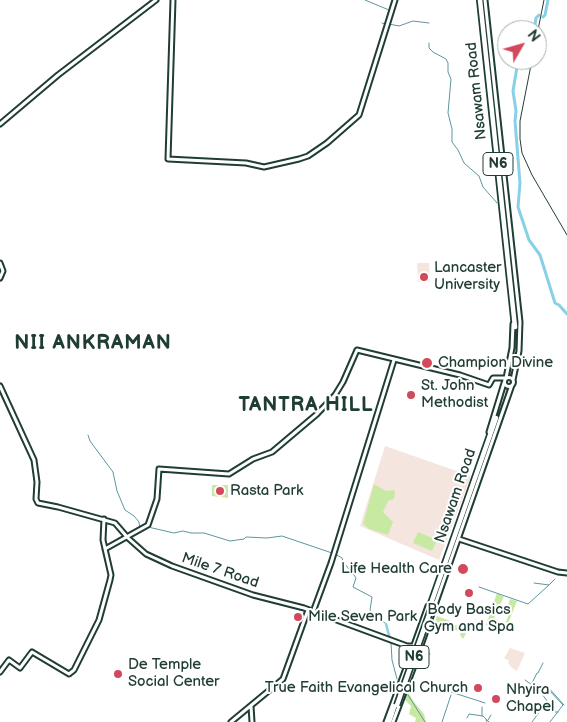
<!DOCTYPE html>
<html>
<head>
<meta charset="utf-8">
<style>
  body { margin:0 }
  #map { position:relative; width:567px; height:722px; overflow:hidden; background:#fff; font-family:"Balsamiq Sans",sans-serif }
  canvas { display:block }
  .north { position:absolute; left:497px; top:20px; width:50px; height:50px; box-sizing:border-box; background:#fff; border:1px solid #a5b1ae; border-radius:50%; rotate:52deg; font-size:14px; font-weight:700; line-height:20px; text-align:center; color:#1f3d34 }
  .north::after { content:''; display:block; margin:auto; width:18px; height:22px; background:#d1495b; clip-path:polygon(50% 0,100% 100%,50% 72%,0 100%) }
</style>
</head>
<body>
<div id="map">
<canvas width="567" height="722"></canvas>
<div class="north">N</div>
</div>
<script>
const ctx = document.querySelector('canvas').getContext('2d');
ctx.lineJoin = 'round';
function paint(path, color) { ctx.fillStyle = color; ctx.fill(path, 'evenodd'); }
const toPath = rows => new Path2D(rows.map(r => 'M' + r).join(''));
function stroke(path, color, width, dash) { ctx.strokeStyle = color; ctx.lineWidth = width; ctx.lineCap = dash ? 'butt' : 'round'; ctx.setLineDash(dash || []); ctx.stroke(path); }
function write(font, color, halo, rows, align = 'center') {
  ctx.font = font + ' "Balsamiq Sans",sans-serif'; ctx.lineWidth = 4; ctx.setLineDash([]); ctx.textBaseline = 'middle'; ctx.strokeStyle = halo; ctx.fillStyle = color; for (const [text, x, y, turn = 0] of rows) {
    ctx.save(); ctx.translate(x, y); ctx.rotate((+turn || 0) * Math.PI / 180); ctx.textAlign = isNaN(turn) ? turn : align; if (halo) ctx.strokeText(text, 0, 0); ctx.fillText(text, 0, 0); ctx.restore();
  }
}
const built = toPath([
  [417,263,429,263,430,281,418,282],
  [385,446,471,476,439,560,360,526],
  [510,648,525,653,517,671,512,668,508,663,509,661,504,658]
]);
const green = toPath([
  [374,484,386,491,393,490,395,492,394,499,388,501,383,512,393,522,388,535,369,529,363,524],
  [212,485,228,485,228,498,212,496],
  [418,532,437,540,432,551,413,543],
  [497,593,504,597,498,608,501,609,500,611,497,610,494,619,505,624,509,614,505,611,509,612,512,606,508,605,510,599,517,601,505,631,486,625],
  [437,616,453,622,453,624,463,628,466,633,463,639,460,635,461,632,435,623],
  [413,684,409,694,414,702,424,714,426,722,415,722,416,718,409,714,411,706,404,699,409,685]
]);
const stream = toPath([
  [365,0,389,10,385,24,382,23],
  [389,24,399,26,413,21,429,23],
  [429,43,429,48,433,52,446,59,448,63,448,72,451,79,448,113,452,129,452,142,458,150,464,163,479,176,483,187,497,203],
  [88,435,90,441,113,472,117,491,125,510,134,516,139,522,140,529],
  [148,527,174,533,183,531,191,533,204,533,230,541,244,539,246,537,267,538,282,536,335,554,342,558,344,563,354,575,356,578,353,587,372,597,370,610,386,624],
  [534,583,549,585,555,579],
  [479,587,528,604,549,585],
  [391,643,392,660,397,679],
  [425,650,423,646,460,541],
  [419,656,423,653,430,654],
  [538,673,543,663],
  [525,680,542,692,547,686,564,705],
  [532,683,537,673],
  [545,691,548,689,563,705,550,722],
  [451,692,485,703],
  [542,694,555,712,558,712],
  [408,695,425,722],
  [482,716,482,707],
  [467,718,469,714,483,716,489,722],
  [486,720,487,722],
  [488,720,491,715],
  [442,722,451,695],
  [532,722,546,703,551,709]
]);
const canal = toPath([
  [386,624,391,643]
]);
const river = toPath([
  [543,17,545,15,548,0],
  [534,30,536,18,539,15],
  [521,60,517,67,513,91,516,111,515,121,520,183,518,207,529,240,540,255,555,303,559,305,567,314]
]);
const highwayTunnel = toPath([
  [498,419,513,369,517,327]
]);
const secondary = toPath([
  [173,0,168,159,246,163,264,167,299,159,308,156,327,143,359,115,395,0],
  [485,0,520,322,519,351,513,380],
  [0,124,58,75,156,0],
  [0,263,3,271,0,278],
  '504.5 382a4.5 4.5 0 1 1 9 0a4.5 4.5 0 1 1-9 0Z',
  [506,378,512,348,513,324],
  [0,386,34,460,37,482,36,499,38,503,58,507,115,523,128,538,146,554,172,566,253,595,304,608,407,646,412,646],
  [489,432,504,383],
  [459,539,558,572,567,573],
  [105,549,148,525,157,499,159,469,229,474,253,459,272,452,317,414,335,395,343,382,357,350,460,375,489,385,493,378,506,378],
  [313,612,331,563,394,360],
  [414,645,428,606],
  [0,672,9,660,20,668,32,652,69,674,74,670,99,620,110,580,111,575,103,540,104,519],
  [251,706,252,722],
  [231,722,283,679,308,610],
  [386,722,412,652],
  [393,722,420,650,420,648,512,385]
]);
const highway = toPath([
  [480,0,515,327],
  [429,609,496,418],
  [389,722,395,704]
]);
const rail = toPath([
  [537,35,544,0],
  [532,60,520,121,520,139,522,153,532,175,567,235]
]);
const highwayBridge = toPath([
  [397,705,431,609]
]);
const markers = [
  [424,277,5,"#d1495b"],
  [427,363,6,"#d1495b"],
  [411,395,5,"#d1495b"],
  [220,491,5,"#d1495b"],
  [463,569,6,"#d1495b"],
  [469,593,5,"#d1495b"],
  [298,617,5,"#d1495b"],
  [118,674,5,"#d1495b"],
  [478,688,5,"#d1495b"],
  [496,699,5,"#d1495b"]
];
const shields = [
  [498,164,30],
  [414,657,30]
];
const shieldNames = [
  ["N6",498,164],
  ["N6",414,657]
];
const streetNames = [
  ["Nsawam Road",477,91,-96],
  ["Nsawam Road",456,496,-71],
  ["Mile 7 Road",220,571,19]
];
const poiNames = [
  ["Lancaster",434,268],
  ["University",434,285],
  ["Champion Divine",438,363],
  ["St. John",421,386],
  ["Methodist",421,403],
  ["Rasta Park",230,491],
  ["Life Health Care",452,569,"right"],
  ["Body Basics",469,610,"center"],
  ["Gym and Spa",469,627,"center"],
  ["Mile Seven Park",308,617],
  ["De Temple",128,665],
  ["Social Center",128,682],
  ["True Faith Evangelical Church",468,688,"right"],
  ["Nhyira",506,690],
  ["Chapel",506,707]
];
const districtNames = [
  ["NII ANKRAMAN",93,344],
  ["TANTRA HILL",306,406]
];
paint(built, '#f5e5df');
paint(green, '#c8e9a2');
stroke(stream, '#5d95a0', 1);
stroke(canal, '#87d0e8', 2.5);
stroke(river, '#87d0e8', 3);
stroke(highwayTunnel, '#d2d8d6', 4.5, [4.5, 2]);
stroke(secondary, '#1f3d34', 7);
stroke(highway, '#1f3d34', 8);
stroke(secondary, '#fff', 3);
stroke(highway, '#fff', 4.5);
stroke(rail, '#1f3d34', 1);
stroke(highwayBridge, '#1f3d34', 8, []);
stroke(highwayBridge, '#fff', 4.5);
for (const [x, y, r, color] of markers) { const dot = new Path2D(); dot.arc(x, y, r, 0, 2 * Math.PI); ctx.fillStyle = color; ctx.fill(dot); stroke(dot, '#fff', 2); }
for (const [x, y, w] of shields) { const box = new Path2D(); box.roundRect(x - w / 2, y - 11.5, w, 23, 4); ctx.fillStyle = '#fff'; ctx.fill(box); stroke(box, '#1f3d34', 1); }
write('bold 14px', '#1f3d34', null, shieldNames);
write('15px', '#1f3d34', '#fff', streetNames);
write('15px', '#1f3d34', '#fff', poiNames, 'left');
ctx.letterSpacing = '1px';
write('bold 20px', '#1f3d34', '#fff', districtNames);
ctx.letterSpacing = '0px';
</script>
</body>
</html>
